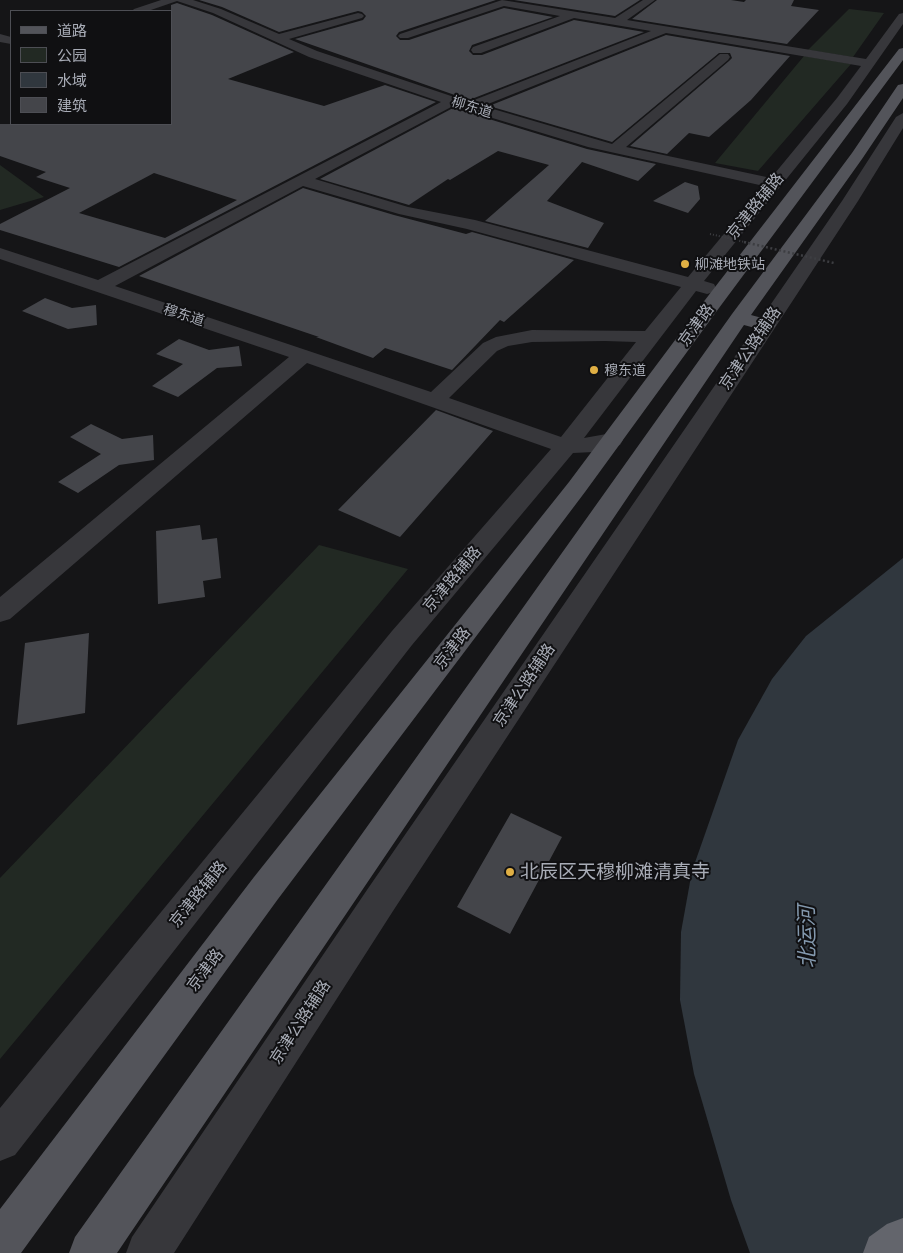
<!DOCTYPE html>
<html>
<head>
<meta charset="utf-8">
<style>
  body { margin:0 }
  #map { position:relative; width:903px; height:1253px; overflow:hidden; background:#151517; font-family:"Exo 2","Noto Sans SC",sans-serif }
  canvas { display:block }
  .legend { position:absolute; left:10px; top:10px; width:162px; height:115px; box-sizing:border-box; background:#101012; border:1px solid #4d4e54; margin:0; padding:6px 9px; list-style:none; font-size:15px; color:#a8acb6 }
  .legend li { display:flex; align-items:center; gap:10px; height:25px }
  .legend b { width:25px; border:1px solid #4d4e54 }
</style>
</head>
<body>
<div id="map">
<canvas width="903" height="1253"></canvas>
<ul class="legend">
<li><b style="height:6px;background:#53545a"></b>道路</li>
<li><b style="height:14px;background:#222923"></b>公园</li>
<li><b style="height:14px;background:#30373e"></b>水域</li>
<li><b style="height:14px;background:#44454a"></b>建筑</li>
</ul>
</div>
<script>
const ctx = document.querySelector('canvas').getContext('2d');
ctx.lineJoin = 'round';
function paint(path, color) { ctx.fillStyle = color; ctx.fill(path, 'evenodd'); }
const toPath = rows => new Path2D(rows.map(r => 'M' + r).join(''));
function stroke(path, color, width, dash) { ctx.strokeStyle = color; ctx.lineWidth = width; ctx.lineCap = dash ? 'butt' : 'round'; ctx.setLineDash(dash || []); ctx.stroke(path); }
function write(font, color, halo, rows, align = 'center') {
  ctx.font = font + ' "Exo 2","Noto Sans SC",sans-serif'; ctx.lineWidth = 4; ctx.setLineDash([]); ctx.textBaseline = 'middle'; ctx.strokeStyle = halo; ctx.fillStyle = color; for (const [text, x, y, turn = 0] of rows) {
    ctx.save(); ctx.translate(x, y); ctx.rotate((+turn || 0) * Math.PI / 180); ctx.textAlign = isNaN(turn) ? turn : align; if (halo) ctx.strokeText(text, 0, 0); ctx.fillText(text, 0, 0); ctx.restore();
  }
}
const green = toPath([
  [849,9,884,13,853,57,808,50],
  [804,56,851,64,758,171,715,163],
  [0,165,44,197,0,210],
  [319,545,408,569,0,1059,0,878]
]);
const water = toPath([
  [903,558,903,1253,750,1253,731,1200,694,1074,680,1000,681,932,692,871,738,740,772,679,806,636]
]);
const building = toPath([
  [199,0,496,0,399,32,396,36,400,40,409,40,504,8,553,17,472,45,469,51,473,55,482,55,574,20,644,32,469,100,295,39,363,20,366,16,362,12,358,11,279,32,222,7],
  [514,0,640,0,615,16],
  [657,0,731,0,744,2,746,0,794,0,791,6,819,10,787,44,632,19],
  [177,3,212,15,294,52,228,79,324,106,385,85,436,102,119,267,0,230,0,224,70,188,36,177,46,172,0,156,0,124,171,124,171,5],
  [154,173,237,200,165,238,79,213],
  [666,35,790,56,751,100,709,137,689,133,667,154,630,146,729,61,732,58,730,53,719,53,612,142,489,106],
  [453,108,587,149,656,164,638,181,582,162,547,201,604,223,588,248,485,221,549,165,498,151,450,180,448,179,409,205,320,179],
  [685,182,698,186,700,199,688,213,653,201],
  [303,188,394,215,466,234,472,232,574,260,504,322,500,320,452,370,385,348,373,358,316,337,319,337,139,276],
  [45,298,72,308,96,305,97,325,68,329,22,311],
  [179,339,209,350,239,346,242,366,217,368,178,397,152,386,183,364,156,354],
  [436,410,493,431,400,537,338,510],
  [91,424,122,439,153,435,154,460,119,465,78,493,58,482,101,454,70,437],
  [200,525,202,540,217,538,221,578,203,581,205,597,158,604,156,531],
  [89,633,85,713,17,725,25,643],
  [511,813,562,837,510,934,457,907]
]);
const minor = toPath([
  [161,0,193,0,221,9,279,34,358,13,362,14,364,16,362,18,289,39,317,51,469,102,651,31,574,18,481,53,473,53,471,50,473,47,560,16,504,6,408,38,400,38,398,36,400,34,502,0,615,18,643,0,655,0,627,20,866,59,899,14,903,13,903,24,847,104,704,281,714,284,716,288,714,292,707,294,696,291,584,438,612,433,620,435,623,440,620,445,594,452,573,453,412,645,15,1155,0,1161,0,1108,392,631,551,449,307,363,10,619,0,622,0,597,289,357,0,259,0,248,98,280,441,102,309,57,213,13,177,1,148,11,132,11,134,9,161,0],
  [666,33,861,66,837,98,771,178,626,147,728,60,730,57,728,54,720,54,612,144,483,106,666,33],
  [453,106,588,147,764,186,688,277,475,220,408,207,315,179,453,106],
  [303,186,399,214,467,229,681,287,645,331,532,330,496,337,483,343,431,392,115,286,303,186],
  [605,341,636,342,561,437,449,398,497,351,508,346,532,342,605,341],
  [0,34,11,37,11,44,0,42,0,34],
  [903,113,903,128,858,201,393,911,174,1253,126,1253,132,1237,369,887,842,201,896,117,903,113]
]);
const major = toPath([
  [903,48,903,60,719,308,585,492,278,899,21,1253,0,1253,0,1209,254,877,569,482,705,300,899,49,903,48],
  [903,84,903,98,862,159,751,315,773,321,776,325,773,329,766,331,744,325,117,1253,69,1253,75,1237,732,314,852,153,898,85,903,84]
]);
const highway = toPath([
  [903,1218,903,1253,863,1253,869,1237,887,1224,903,1218]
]);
const pathBridgeFar1 = toPath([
  [710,234,749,243]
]);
const pathBridge = toPath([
  [744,242,834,263]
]);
const markers = [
  [685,264,5,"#e0af44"],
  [594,370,5,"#e0af44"],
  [510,872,5,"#e0af44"]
];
const farStreetnames = [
  ["柳东道",472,107,17],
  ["穆东道",184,315,18]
];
const farPoinames = [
  ["柳滩地铁站",695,264],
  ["穆东道",604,370]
];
const streetNames = [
  ["京津路辅路",755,206,-51],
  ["京津路",696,325,-54],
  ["京津公路辅路",750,348,-56],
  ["京津路辅路",452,579,-50],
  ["京津路",452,648,-52],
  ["京津公路辅路",524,685,-56],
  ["京津路辅路",198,894,-51],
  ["京津路",205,970,-53],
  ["京津公路辅路",300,1022,-57]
];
const nearPoinames = [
  ["北辰区天穆柳滩清真寺",520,872]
];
const nearWaternames = [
  ["北运河",807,937,-91]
];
paint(green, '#222923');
paint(water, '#30373e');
paint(building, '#44454a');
paint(minor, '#37373b');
paint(major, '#53545a');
paint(highway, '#63656c');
stroke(pathBridgeFar1, '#3d3e42', 2, [1, 2]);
stroke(pathBridge, '#3d3e42', 2.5, [2, 2.5]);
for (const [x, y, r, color] of markers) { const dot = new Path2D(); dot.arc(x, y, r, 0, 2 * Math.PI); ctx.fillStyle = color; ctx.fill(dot); stroke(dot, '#101012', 2); }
write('14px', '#a8acb6', '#101012', farStreetnames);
write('14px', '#a8acb6', '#101012', farPoinames, 'left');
write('16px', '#a8acb6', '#101012', streetNames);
write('19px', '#a8acb6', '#101012', nearPoinames, 'left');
write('italic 21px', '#8398ad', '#101012', nearWaternames);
</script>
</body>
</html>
